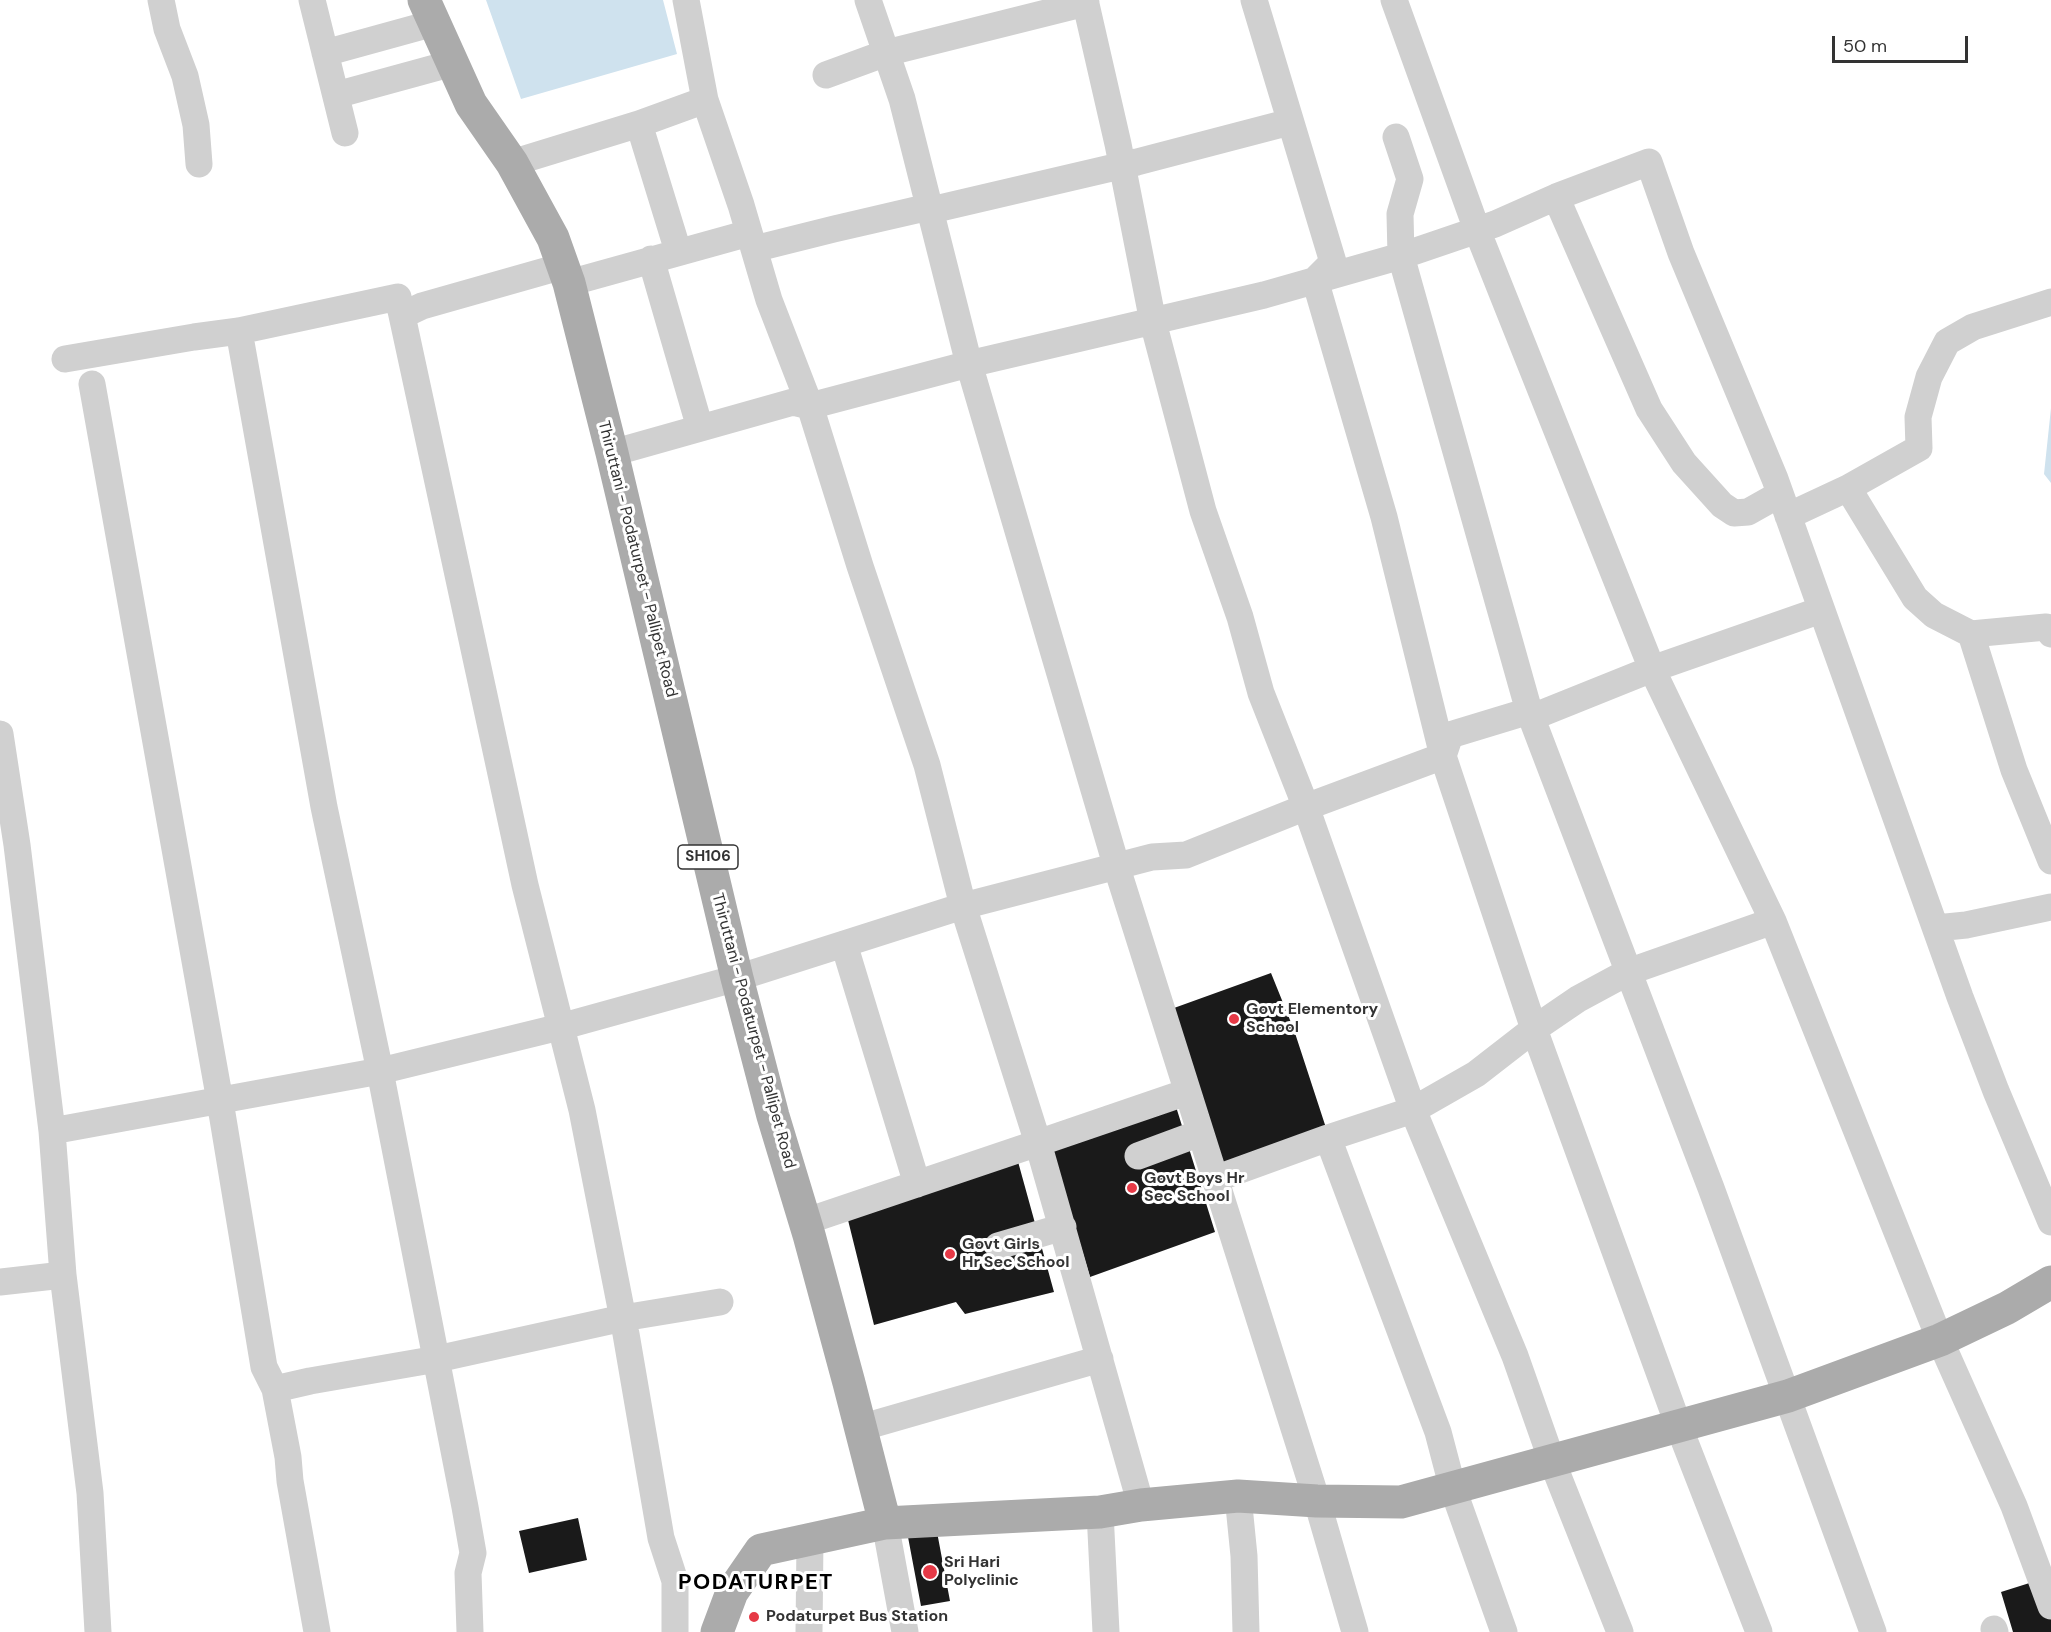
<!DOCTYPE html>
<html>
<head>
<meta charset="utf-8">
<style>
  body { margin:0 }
  #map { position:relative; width:2051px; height:1632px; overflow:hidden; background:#fff; font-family:"DM Sans",sans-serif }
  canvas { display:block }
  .scale { position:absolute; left:1832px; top:36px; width:136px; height:27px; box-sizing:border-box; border:3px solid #333; border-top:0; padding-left:8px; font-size:18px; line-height:21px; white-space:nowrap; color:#333; -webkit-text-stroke:4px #fff; paint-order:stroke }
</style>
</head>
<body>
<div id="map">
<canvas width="2051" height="1632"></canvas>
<div class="scale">50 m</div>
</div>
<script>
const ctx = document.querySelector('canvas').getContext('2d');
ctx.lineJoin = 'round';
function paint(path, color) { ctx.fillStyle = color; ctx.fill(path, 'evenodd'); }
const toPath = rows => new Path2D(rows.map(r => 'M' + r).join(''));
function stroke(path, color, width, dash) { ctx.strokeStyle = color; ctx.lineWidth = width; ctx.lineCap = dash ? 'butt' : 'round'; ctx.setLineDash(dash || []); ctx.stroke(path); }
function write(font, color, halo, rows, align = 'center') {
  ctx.font = font + ' "DM Sans",sans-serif'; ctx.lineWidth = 6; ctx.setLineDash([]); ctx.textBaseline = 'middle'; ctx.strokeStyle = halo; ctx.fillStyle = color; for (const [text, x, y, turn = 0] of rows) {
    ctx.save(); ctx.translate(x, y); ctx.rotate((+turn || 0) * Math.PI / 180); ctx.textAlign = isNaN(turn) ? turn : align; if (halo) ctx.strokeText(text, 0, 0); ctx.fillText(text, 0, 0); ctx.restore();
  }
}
const water = toPath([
  [486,0,663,0,677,54,521,99],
  [2051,408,2051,483,2044,474]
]);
const building = toPath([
  [1271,973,1294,1030,1328,1134,1222,1173,1174,1008],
  [1173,1097,1215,1232,1090,1277,1050,1143],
  [1017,1158,1054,1292,965,1314,956,1302,874,1325,847,1216],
  [578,1518,587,1560,529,1573,519,1531],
  [937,1532,950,1601,921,1606,908,1537],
  [2039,1580,2051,1619,2051,1632,2013,1632,2001,1592]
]);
const minor = toPath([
  [161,0,167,29,185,76,196,125,199,164],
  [312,0,345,133],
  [686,0,705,100,741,205,769,300,810,406,860,566,927,765,963,906,1038,1143,804,1222],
  [868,0,902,99,969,364,1117,868,1317,1501,1355,1632],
  [1085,0,1118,144,1153,322,1203,511,1240,617,1261,693,1306,807,1413,1110,1515,1356,1552,1461,1620,1632],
  [1254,0,1333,262,1315,280,1384,517,1443,756,1534,1029,1679,1427,1759,1632],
  [325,53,434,23],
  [826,75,886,53,1086,3],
  [336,95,453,63],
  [639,124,678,251],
  [1396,137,1410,179,1400,214,1401,256,1529,711,1711,1188,1873,1632],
  [512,163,639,124,705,100],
  [1556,197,1649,409,1684,463,1722,505,1734,513,1748,512,1780,494],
  [754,249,834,229,929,207,940,208,1137,162,1290,122],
  [651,259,700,428],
  [569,283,749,233],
  [2051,302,1973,327,1947,342,1929,377,1918,417,1919,448,1848,488,1915,598,1934,615,1971,634,2046,627,2051,634],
  [403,315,422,306,563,266],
  [239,331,324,807,380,1071,465,1507,473,1553,468,1573,470,1632],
  [65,359,194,337,239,331,398,297,525,885,582,1110,626,1334,661,1538,675,1581,675,1632],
  [92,384,220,1101,264,1367,275,1389,288,1457,290,1481,317,1632],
  [612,453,793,402,810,406,969,364,1264,295,1401,256,1495,224,1556,197,1649,162,1681,253,1775,479,1960,997,1996,1091,2051,1222],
  [1788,516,1848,488],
  [1971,634,2014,770,2051,861],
  [0,734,17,845,52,1131,63,1275,90,1493,98,1632],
  [1773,921,1940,1340,2014,1506,2051,1606],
  [1936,928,1966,925,2051,907],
  [844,944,917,1184],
  [52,1131,380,1071,560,1027,737,978,963,906,1152,857,1186,855,1306,807,1443,756,1450,735,1529,711,1540,714,1652,669,1477,230,1394,0],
  [1138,1156,1200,1133],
  [1215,1179,1328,1138],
  [998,1246,1063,1227],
  [0,1282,63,1275],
  [275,1389,310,1381,437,1359,623,1318,720,1302],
  [860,1428,1100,1359],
  [1238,1496,1244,1556,1246,1632],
  [1141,1505,1038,1143,1187,1092],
  [1100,1512,1106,1632],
  [885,1523,905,1632],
  [1994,1629,1995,1632],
  [809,1632,810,1539],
  [1504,1632,1453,1489,1438,1432,1328,1138,1413,1110,1476,1074,1534,1029,1578,999,1628,972,1773,921,1652,669,1821,610]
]);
const major = toPath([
  [424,0,471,104,512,163,553,238,569,283,612,453,737,978,773,1116,809,1235,849,1383,885,1523,761,1550,732,1592,717,1632],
  [885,1523,1100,1512,1141,1505,1238,1496,1317,1501,1401,1502,1788,1396,1940,1340,2007,1308,2051,1282]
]);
const markers = [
  [1234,1019,6,"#e63946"],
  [1132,1188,6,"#e63946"],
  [950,1254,6,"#e63946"],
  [930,1572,8,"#e63946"],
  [754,1617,6,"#e63946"]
];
const shields = [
  [708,857,60]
];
const shieldNames = [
  ["SH106",708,857]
];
const streetNames = [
  ["Thiruttani - Podaturpet - Pallipet Road",637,559,76],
  ["Thiruttani - Podaturpet - Pallipet Road",753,1031,75]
];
const poiNames = [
  ["Govt Elementory",1246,1010],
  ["School",1246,1028],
  ["Govt Boys Hr",1144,1179],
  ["Sec School",1144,1197],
  ["Govt Girls",962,1245],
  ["Hr Sec School",962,1263],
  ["Sri Hari",944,1563],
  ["Polyclinic",944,1581],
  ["Podaturpet Bus Station",766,1617]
];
const districtNames = [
  ["PODATURPET",756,1583]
];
paint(water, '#cfe2ee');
paint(building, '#1a1a1a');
stroke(minor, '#d0d0d0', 27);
stroke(major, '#ababab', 33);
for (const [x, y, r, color] of markers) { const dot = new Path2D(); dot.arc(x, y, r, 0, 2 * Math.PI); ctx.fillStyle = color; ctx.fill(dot); stroke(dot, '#fff', 2); }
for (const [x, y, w] of shields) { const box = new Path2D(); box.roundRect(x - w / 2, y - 12, w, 24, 4.5); ctx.fillStyle = '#fff'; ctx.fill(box); stroke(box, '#333', 1.5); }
write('bold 15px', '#333', null, shieldNames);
write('16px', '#333', '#fff', streetNames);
write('bold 16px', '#333', '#fff', poiNames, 'left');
ctx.letterSpacing = '1.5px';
write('bold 22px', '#000', '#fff', districtNames);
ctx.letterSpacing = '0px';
</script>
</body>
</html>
